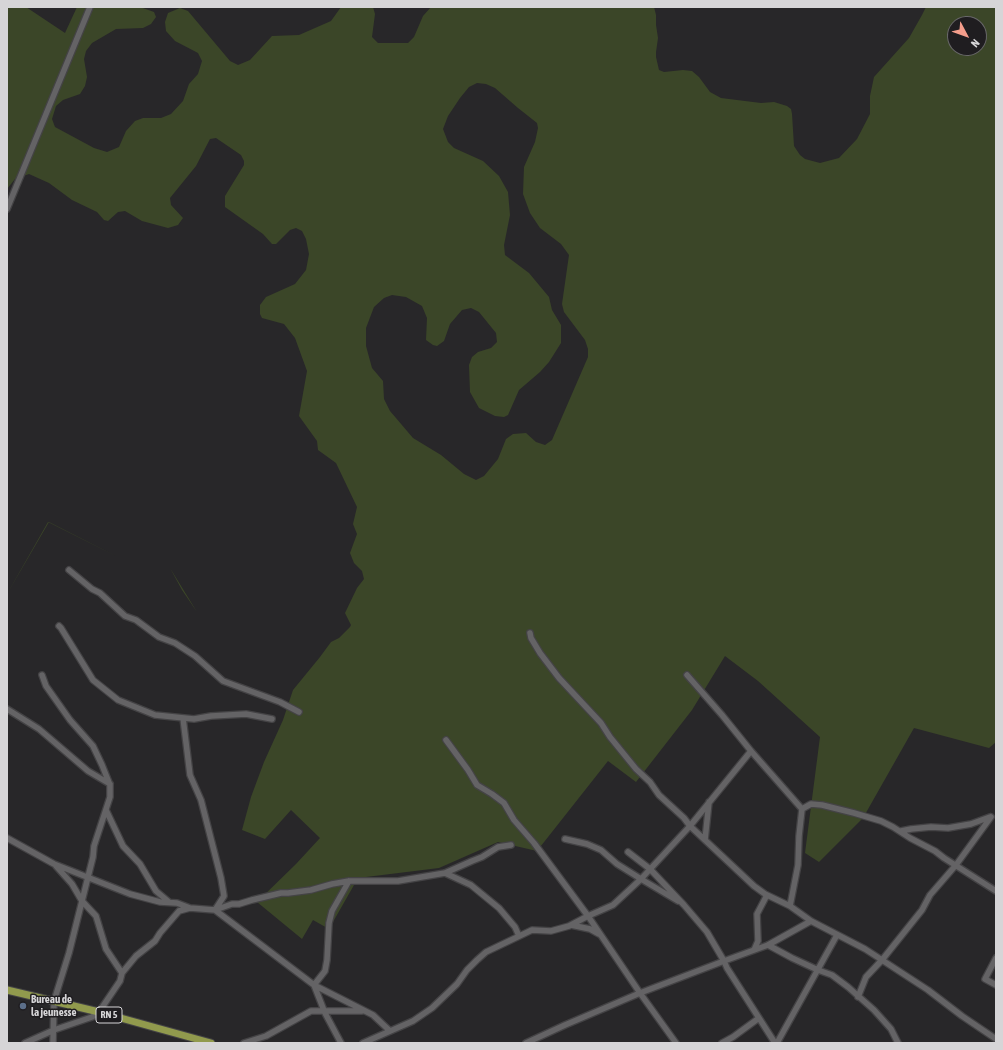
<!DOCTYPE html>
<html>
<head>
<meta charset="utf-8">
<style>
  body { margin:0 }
  #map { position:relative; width:1003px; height:1050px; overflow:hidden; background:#282729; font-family:"Asap Condensed",sans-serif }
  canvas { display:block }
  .frame { position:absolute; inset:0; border:8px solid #d6d5d7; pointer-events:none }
  .north { position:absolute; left:947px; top:16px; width:40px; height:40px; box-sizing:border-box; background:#1f1d20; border:1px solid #686769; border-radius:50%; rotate:131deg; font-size:11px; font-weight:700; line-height:16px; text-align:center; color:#d6d5d7 }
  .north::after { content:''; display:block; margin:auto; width:14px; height:18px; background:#f49d8b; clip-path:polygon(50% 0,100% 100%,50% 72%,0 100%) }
</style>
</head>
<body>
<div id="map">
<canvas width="1003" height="1050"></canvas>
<div class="frame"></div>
<div class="north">N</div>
</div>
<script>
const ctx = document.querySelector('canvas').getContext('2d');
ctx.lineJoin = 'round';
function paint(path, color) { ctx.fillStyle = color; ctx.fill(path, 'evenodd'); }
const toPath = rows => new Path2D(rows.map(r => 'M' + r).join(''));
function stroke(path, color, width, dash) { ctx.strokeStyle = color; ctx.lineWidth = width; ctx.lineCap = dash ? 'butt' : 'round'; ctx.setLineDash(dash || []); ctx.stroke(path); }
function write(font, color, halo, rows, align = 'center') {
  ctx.font = font + ' "Asap Condensed",sans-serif'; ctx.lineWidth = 3; ctx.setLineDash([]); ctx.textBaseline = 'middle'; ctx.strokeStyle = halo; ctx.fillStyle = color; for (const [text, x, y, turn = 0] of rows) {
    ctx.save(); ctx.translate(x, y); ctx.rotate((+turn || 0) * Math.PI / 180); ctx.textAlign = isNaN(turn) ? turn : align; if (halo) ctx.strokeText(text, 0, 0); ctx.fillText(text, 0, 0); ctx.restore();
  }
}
const green = toPath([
  [7,7,26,7,65,33,77,7,140,7,154,12,156,17,151,24,143,28,116,29,92,43,86,51,84,59,87,77,85,86,80,94,63,100,56,106,52,119,55,127,94,148,107,152,119,147,126,131,135,121,143,118,161,118,171,114,183,101,189,84,198,74,202,61,198,53,175,41,166,31,165,22,168,13,180,8,188,11,230,61,238,65,250,60,272,36,299,35,331,21,341,7,373,7,375,14,372,37,378,43,408,43,414,37,423,16,431,7,654,7,656,15,656,25,658,38,656,52,656,57,659,70,664,72,683,70,692,71,699,77,710,92,721,98,761,103,774,102,787,106,791,109,792,114,794,146,800,155,805,159,820,163,839,158,857,139,870,114,870,96,874,77,909,38,922,15,926,7,996,7,996,742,989,748,914,728,863,818,819,862,805,853,820,737,758,681,725,656,692,710,636,782,608,761,537,851,498,842,439,868,358,878,329,929,313,920,302,939,257,902,296,864,320,838,291,810,265,839,242,830,251,797,264,762,283,720,293,690,192,642,197,612,182,590,170,568,160,560,118,557,49,522,7,594,48,522,118,557,160,560,170,568,197,612,192,642,293,690,320,657,331,642,339,638,350,627,351,625,345,613,357,588,364,579,362,571,354,563,350,553,357,534,353,524,357,507,336,463,318,450,317,441,299,416,307,371,295,338,284,324,262,318,260,314,260,305,266,297,295,284,306,270,309,254,306,239,302,231,296,228,290,230,276,244,272,244,263,234,225,207,225,196,244,165,244,161,241,155,216,138,210,139,196,166,170,198,171,205,183,218,178,225,168,228,142,221,125,211,118,212,108,221,104,220,97,212,72,200,49,183,29,174,15,179,7,189],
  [955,24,979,24,979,48,955,48],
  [477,83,486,84,495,88,518,108,537,123,538,128,535,142,524,167,523,194,530,213,540,228,561,244,569,255,562,304,564,312,585,340,588,349,588,357,552,440,545,445,536,442,526,433,513,434,506,439,498,459,484,476,476,480,464,474,441,455,413,438,390,411,384,399,383,381,372,368,366,346,366,328,374,307,384,298,392,295,406,297,422,306,427,318,426,340,433,345,437,346,444,341,450,324,462,310,471,308,479,312,496,333,497,342,491,348,478,352,472,357,469,365,470,392,479,408,495,416,504,417,508,415,519,390,540,372,549,362,561,343,561,325,552,310,549,297,529,273,505,255,504,245,510,215,508,192,499,176,483,161,454,148,448,142,443,129,448,116,460,98,469,87]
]);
const minor = toPath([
  [7,209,90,7],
  [69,570,92,589,100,593,125,616,136,620,159,637,175,643,195,656,223,681,280,702,299,712],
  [59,626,61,628,93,680,118,700,155,715,194,719,211,716,246,714,272,719],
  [530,633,531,638,540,653,559,678,601,723,610,737,636,769,650,782,659,795,684,818,690,826,754,886,765,894,790,906,811,921,865,949,882,960,928,990,962,1016,996,1039],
  [42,675,46,686,70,720,93,746,102,765,110,785,110,797,94,846,93,857,69,953,54,1001,53,1043],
  [687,675,722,715,751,751,802,809,799,836,798,865,790,906],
  [7,709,39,729,88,771,110,784],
  [446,740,468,770,477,785,492,794,504,803,514,820,534,843,588,916,640,993,676,1043],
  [802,809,811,804,822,805,854,813,881,821,893,827,910,838,935,851,944,858,996,891],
  [106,810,123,846,140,864,156,891,169,902],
  [901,831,911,829,931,827,948,828,971,824,990,817],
  [7,838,54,864,130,894,160,902,177,903,190,908,215,910,224,896,221,878,201,800,190,775,183,718],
  [565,839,587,844,601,850,617,864,641,879,678,901],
  [705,840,709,802],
  [628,852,650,869,684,905,707,932,724,961,727,968,775,1043],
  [56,866,72,884,82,901,96,916,106,949,122,973],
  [445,873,471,885,499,908,515,927,519,936],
  [349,881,332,911,329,923,327,960,325,971,314,985,373,1015,390,1031],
  [215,910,232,904,239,904,252,900,281,893,288,893,311,890,332,884,349,881,398,881,445,873,472,861,482,857,498,847,511,845],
  [215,910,314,985,325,1013,341,1043],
  [571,925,590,929,599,934],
  [768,945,792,958,818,970,832,975,848,987,874,1010,891,1029,898,1043],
  [754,950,758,941,757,914,767,895],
  [996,958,985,979,996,985],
  [858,997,866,977,882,960,922,910,930,895,956,865,991,817],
  [25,1043,54,1030,92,1017,99,1012,120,981,122,973,136,956,155,941,160,933,179,911,190,908],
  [244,1043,266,1036,311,1011,362,1011],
  [363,1043,413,1021,432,1008,457,984,467,970,477,960,486,952,532,930,551,931,569,926,588,916,613,905,641,879,690,826,751,751],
  [526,1043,565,1025,640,993,724,961,768,945,811,921],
  [722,1043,733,1037,759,1018],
  [777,1043,837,935]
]);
const major = toPath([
  [7,990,99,1012,211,1043]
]);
const markers = [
  [23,1006,4,"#5c6f8a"]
];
const shields = [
  [109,1015,26]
];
const shieldNames = [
  ["RN 5",109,1015]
];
const poiNames = [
  ["Bureau de",31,1000],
  ["la jeunesse",31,1013]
];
paint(green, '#3b4628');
stroke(minor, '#444345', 8);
stroke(major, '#444345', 9);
stroke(minor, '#646365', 5.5);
stroke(major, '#919a4d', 7);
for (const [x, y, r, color] of markers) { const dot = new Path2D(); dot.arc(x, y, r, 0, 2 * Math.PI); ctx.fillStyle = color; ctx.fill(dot); stroke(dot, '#1f1d20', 1.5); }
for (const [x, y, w] of shields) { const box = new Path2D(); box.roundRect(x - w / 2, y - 8, w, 16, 3); ctx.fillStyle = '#1f1d20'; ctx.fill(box); stroke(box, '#d6d5d7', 1); }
write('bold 10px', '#d6d5d7', null, shieldNames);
write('bold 11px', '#d6d5d7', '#1f1d20', poiNames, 'left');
</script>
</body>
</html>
